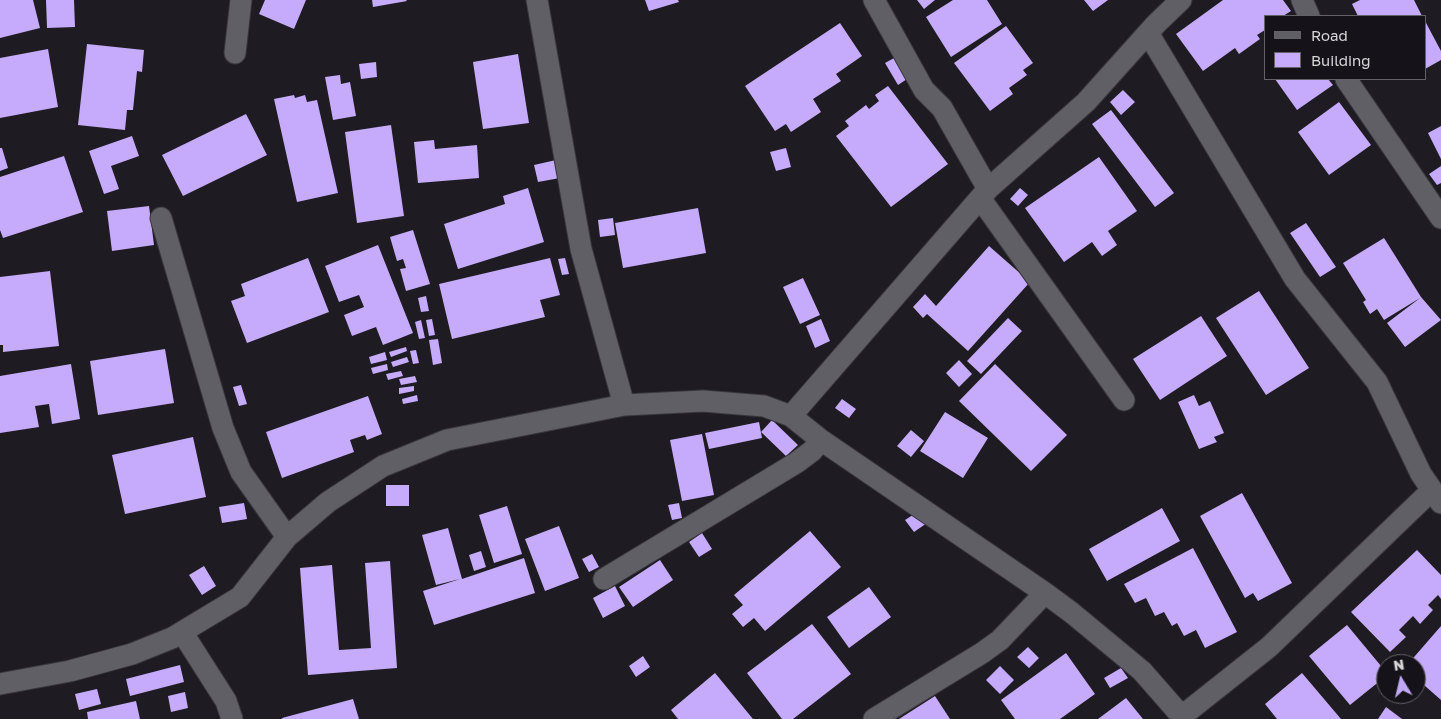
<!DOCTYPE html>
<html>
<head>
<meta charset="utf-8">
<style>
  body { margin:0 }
  #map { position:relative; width:1441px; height:719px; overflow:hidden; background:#1e1c22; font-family:"Golos Text",sans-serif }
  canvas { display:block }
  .legend { position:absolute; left:1264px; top:15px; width:162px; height:65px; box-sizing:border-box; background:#151319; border:1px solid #626165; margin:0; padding:6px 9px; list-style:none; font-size:15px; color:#d6d5d8 }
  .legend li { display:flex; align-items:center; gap:10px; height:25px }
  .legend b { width:25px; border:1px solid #626165 }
  .north { position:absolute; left:1376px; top:654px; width:50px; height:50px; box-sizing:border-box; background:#151319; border:1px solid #626165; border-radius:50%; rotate:351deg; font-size:14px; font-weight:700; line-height:20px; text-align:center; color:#d6d5d8 }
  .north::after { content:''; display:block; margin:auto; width:18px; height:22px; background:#c1a8f3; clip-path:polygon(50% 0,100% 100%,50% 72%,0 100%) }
</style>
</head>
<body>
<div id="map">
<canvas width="1441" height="719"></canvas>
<ul class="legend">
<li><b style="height:6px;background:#615f66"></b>Road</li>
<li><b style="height:14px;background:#c6aafc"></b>Building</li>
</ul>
<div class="north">N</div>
</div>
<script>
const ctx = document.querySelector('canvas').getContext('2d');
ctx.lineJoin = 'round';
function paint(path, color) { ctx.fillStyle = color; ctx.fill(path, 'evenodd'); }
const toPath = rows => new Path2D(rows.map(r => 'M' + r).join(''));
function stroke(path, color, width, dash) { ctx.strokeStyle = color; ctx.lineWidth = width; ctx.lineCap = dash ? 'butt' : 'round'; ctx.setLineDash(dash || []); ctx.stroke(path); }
const building = toPath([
  [0,0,33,0,40,28,0,38],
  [46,0,74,0,75,27,47,28],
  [265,0,306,0,294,29,259,14],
  [372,0,406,0,407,1,373,7],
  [645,0,678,0,679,2,649,11],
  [917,0,935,0,924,9],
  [953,0,987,0,1002,24,951,57,926,17],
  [1084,0,1108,0,1093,11],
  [1223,0,1283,0,1291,11,1283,16,1265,16,1265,30,1257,35,1260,39,1239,54,1235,48,1203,71,1176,34],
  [1360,0,1414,0,1422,16,1358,16,1352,4],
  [1425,21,1441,51,1441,60,1425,69],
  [840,23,862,56,836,74,841,81,813,99,821,112,791,132,786,124,775,131,745,86],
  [1006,26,1033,63,1023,70,1027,75,1009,88,1013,94,990,111,954,63],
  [87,44,144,50,142,72,137,71,133,110,127,110,125,130,78,125],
  [48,49,58,107,0,118,0,58],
  [518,54,529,123,483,129,473,62],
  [894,58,907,79,898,85,885,63],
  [376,62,377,77,361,79,359,64],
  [340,75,341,84,350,82,356,116,333,120,325,77],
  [1275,79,1328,79,1333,85,1297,110],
  [888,86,948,164,891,207,836,136,849,126,845,121,866,105,869,109,879,101,875,95],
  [1123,90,1135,102,1121,115,1110,102],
  [294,95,295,98,305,95,307,102,317,100,338,193,297,202,274,99],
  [1339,102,1371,145,1329,175,1298,132],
  [1111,110,1174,193,1155,207,1092,124],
  [246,114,267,155,183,196,162,155],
  [391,125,404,216,357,223,345,132],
  [1441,126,1441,159,1428,133],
  [132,136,139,156,111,166,119,189,104,194,89,151],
  [434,140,435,149,477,145,479,178,418,183,414,142],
  [0,148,2,148,8,168,0,171],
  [786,148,791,167,776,171,770,152],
  [64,156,83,212,3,238,0,230,0,177],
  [1099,157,1137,211,1108,231,1117,245,1102,256,1092,242,1064,262,1025,208],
  [556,160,560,178,538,182,534,165],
  [1441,166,1441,183,1437,185,1429,174],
  [528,188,544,242,458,269,444,224,505,204,503,196],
  [1020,188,1028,195,1018,206,1010,199],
  [149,206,154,245,112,251,107,211],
  [698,208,706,253,623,268,615,223],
  [613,218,615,235,600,237,598,220],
  [1306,223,1336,267,1320,277,1290,233],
  [413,230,430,284,406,291,400,269,406,268,403,259,397,261,390,237],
  [1384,238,1421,297,1441,320,1405,347,1387,323,1420,298,1384,320,1377,309,1370,314,1363,302,1366,300,1343,263],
  [378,245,413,333,383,345,376,327,352,336,344,315,364,307,359,295,339,302,325,266],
  [989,246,1030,282,968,351,927,314,923,318,913,307,925,294,936,306],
  [308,258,329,312,247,343,231,301,245,296,241,284],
  [550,258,560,295,540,300,545,317,452,339,439,284],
  [565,258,569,274,562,275,558,259],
  [50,271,59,346,3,352,3,345,0,345,0,277],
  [803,278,820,315,800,324,783,287],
  [1259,291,1309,368,1266,395,1216,318],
  [426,296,429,311,421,312,418,298],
  [1201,316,1227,356,1160,400,1133,359],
  [1008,318,1022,331,981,374,967,361],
  [432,319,435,335,429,336,426,320],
  [821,319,830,341,815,348,806,326],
  [421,320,425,338,419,339,415,322],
  [438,339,442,363,433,365,429,340],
  [406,347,407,351,391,357,389,352],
  [165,349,174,403,98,415,90,361],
  [416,350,419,363,413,364,410,351],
  [385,352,387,360,371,364,369,357],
  [407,357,409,362,393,367,391,362],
  [959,360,972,374,959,387,946,373],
  [71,364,80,419,52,424,49,404,35,406,39,427,0,433,0,376],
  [387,364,388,370,373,374,371,368],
  [995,364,1067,435,1031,471,959,401],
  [401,371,403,376,388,380,386,374],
  [415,376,417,382,401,385,399,379],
  [241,385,247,404,239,406,233,387],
  [414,386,414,391,399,394,399,388],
  [417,395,418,401,403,404,402,399],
  [1194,395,1199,406,1210,401,1224,433,1214,437,1217,442,1199,449,1178,402],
  [368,396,382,434,367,440,365,435,350,440,354,452,282,478,266,432],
  [842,399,856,409,849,418,835,408],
  [945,412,988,438,963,478,920,451],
  [772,420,798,445,786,456,761,432],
  [759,422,762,438,709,449,705,433],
  [911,430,924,441,911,457,897,446],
  [702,434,714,495,682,501,670,440],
  [193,437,206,497,125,514,112,455],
  [386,485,409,485,409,506,386,506],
  [1242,493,1292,583,1258,601,1253,593,1245,598,1200,516],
  [244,503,247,519,222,523,219,507],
  [679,503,682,518,672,520,668,505],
  [507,506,522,554,494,563,479,515],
  [1162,508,1180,541,1107,581,1089,549],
  [919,511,927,523,914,532,905,520],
  [559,526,579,578,545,591,525,539],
  [448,528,462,579,524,558,535,593,434,625,423,591,460,579,436,585,422,535],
  [810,531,841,567,765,631,754,618,743,627,732,614,743,605,734,595],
  [702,533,712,549,699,557,689,542],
  [1193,548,1237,632,1205,648,1196,630,1184,636,1177,623,1172,626,1164,612,1155,616,1146,598,1135,603,1124,584],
  [1417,550,1441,575,1441,599,1438,595,1428,605,1433,610,1420,624,1413,616,1399,630,1406,637,1390,652,1351,612],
  [481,551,486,567,474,571,469,555],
  [592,554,599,567,589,572,582,559],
  [660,560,673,580,633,607,619,587],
  [390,561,397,668,308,675,300,568,332,565,339,650,371,648,365,563],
  [204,566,216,586,202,595,189,575],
  [615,586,625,606,603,618,593,598],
  [869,587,891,617,849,648,827,617],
  [812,624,851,674,793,719,782,719,747,673],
  [1347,625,1386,672,1386,676,1350,705,1309,656],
  [1441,626,1441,700,1416,678,1416,664,1408,664],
  [1028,647,1039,658,1029,668,1017,657],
  [1066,653,1095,694,1060,719,1015,719,1001,700],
  [643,656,650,667,636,677,629,666],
  [180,665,184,682,130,696,126,679],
  [1000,666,1014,680,1000,694,986,680],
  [1121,668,1128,678,1110,688,1104,678],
  [715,673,753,719,678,719,671,710],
  [1302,673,1341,719,1277,719,1265,704],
  [97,689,101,704,79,710,75,694],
  [185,692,188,708,171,712,168,696],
  [935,696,950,719,899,719],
  [1126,698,1143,719,1098,719],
  [353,699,359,719,282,719,282,718],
  [136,701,140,719,88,719,87,712],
  [1386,707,1402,719,1378,719]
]);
const street = toPath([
  [537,0,581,249,624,405],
  [874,0,924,90,942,108,988,189],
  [1302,0,1309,16],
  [1148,33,1295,279,1377,382,1421,474,1441,503],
  [235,53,241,0],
  [1346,79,1441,218],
  [980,198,1124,400],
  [161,218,223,428,241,472,287,537],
  [791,416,988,189,1086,102,1156,24,1181,0],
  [604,579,796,463,812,451,821,440],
  [182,632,226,701,232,719],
  [0,684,70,671,132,654,172,638,240,597,287,537,328,502,383,466,447,440,624,405,703,401,764,406,791,416,821,440,1045,593,1072,613,1142,671,1184,719],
  [1182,716,1269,647,1432,490],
  [874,719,982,653,1000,640,1045,593]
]);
paint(building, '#c6aafc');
stroke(street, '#39383d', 23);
stroke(street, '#615f66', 21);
</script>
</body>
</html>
